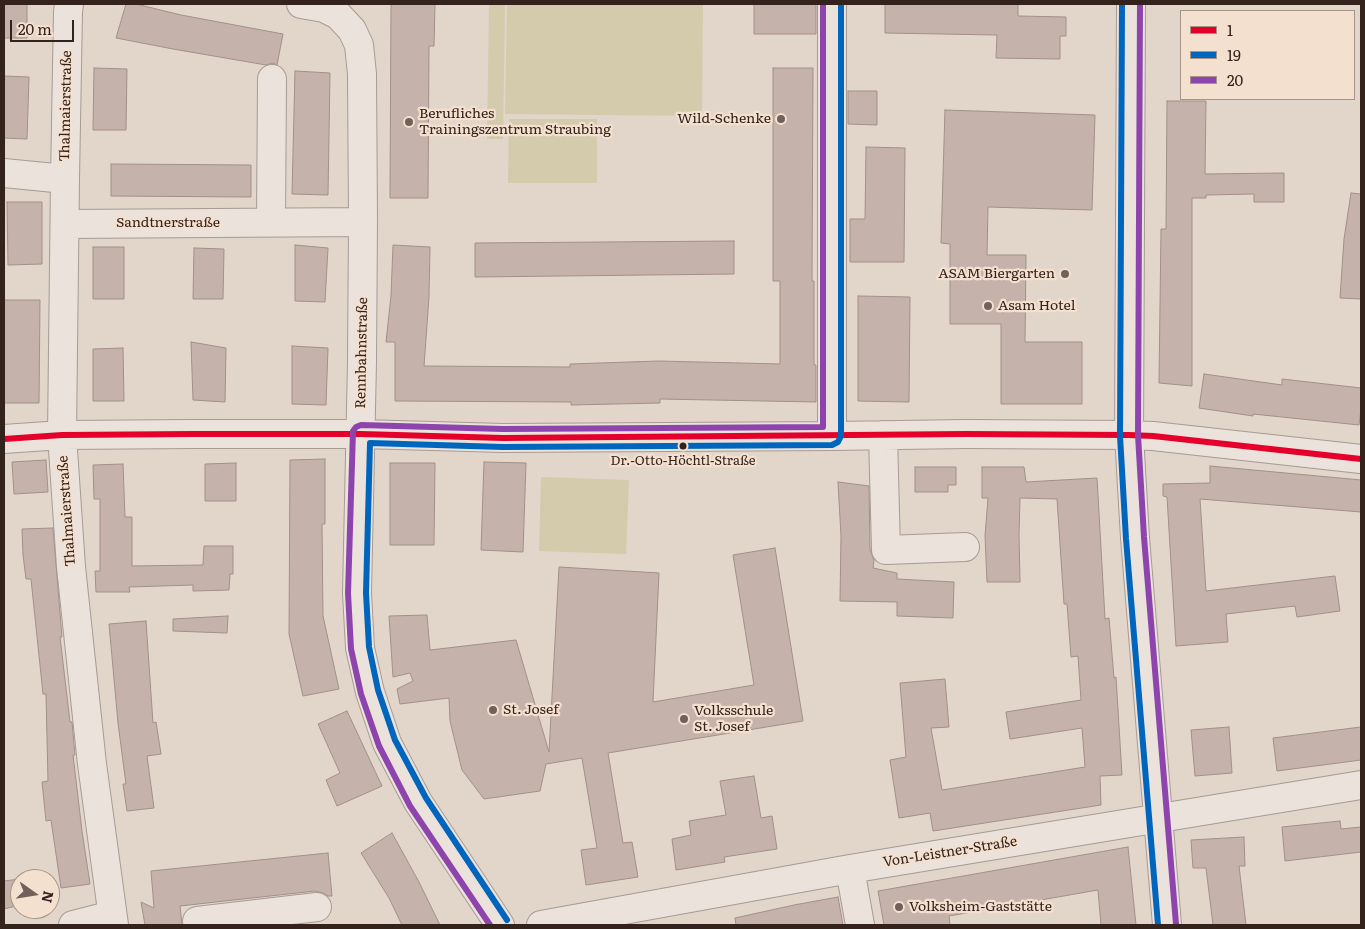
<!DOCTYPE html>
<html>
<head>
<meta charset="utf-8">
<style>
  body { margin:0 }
  #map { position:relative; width:1365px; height:929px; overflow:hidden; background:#e2d5ca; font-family:Literata,serif }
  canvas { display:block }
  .frame { position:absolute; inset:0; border:5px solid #34221d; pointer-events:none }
  .legend { position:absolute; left:1180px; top:10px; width:175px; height:90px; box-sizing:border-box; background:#f4e0cf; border:1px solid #a79488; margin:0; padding:6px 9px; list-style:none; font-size:15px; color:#34221d }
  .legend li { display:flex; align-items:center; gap:10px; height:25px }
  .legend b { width:25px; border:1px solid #a79488 }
  .north { position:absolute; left:10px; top:869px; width:50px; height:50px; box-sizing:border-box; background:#f4e0cf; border:1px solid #a79488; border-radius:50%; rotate:103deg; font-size:14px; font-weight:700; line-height:20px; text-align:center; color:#34221d }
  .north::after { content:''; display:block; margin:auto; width:18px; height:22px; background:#71615a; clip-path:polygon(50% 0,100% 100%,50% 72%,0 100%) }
  .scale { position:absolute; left:10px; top:20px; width:64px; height:22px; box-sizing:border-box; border:2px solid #34221d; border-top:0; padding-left:6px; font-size:15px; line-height:18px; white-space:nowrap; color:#34221d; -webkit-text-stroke:4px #f4e0cf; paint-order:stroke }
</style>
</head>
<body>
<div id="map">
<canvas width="1365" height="929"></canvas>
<div class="frame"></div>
<ul class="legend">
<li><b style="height:6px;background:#e4002b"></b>1</li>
<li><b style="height:6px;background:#0065bd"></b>19</li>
<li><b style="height:6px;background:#8e44ad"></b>20</li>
</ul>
<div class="north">N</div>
<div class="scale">20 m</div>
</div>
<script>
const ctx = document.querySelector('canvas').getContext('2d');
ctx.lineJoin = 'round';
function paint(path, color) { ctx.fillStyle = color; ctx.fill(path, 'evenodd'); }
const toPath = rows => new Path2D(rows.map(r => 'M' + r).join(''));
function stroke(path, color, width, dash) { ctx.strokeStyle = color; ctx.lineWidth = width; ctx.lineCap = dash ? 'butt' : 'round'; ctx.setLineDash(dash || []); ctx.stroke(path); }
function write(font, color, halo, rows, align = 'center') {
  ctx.font = font + ' Literata,serif'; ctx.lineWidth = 4.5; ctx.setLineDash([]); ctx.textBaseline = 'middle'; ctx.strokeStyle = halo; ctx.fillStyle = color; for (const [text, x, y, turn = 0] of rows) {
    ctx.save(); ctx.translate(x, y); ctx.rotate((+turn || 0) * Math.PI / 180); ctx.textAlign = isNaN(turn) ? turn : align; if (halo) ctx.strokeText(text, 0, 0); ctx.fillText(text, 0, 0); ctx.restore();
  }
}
const green = toPath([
  [489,4,505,4,503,139,487,139],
  [507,4,703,4,702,116,505,114],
  [509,119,597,119,597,183,508,183],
  [541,477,629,480,626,554,539,551]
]);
const building = toPath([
  [4,4,27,4,27,38,4,38,4,4],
  [126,4,136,4,181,15,283,34,277,65,272,63,266,65,173,49,116,38,126,4],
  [391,4,435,4,434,46,429,46,428,198,390,198,391,4],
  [754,4,816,4,816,34,754,34,754,4],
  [885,4,1018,4,1018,16,1066,17,1066,36,1060,36,1060,59,996,58,997,35,885,33,885,4],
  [94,68,127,69,126,130,93,130,94,68],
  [773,68,813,68,812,281,814,281,814,365,816,365,816,402,660,399,660,403,571,405,571,402,395,401,395,342,386,342,391,296,393,245,430,247,429,297,424,366,570,367,570,364,659,361,780,364,780,281,773,281,773,68],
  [295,71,330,73,328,195,292,194,295,71],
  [4,76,29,77,27,139,4,138,4,76],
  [848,91,877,91,877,125,848,124,848,91],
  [1167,101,1206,101,1205,174,1284,173,1284,202,1254,202,1254,194,1206,195,1206,198,1192,198,1192,386,1159,383,1161,229,1166,229,1167,101],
  [945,110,1095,115,1092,210,988,207,987,255,1026,255,1025,342,1082,342,1082,404,1001,404,1001,324,950,324,950,244,941,243,945,110],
  [866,147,905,148,904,262,850,262,850,219,865,219,866,147],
  [111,164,251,165,251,197,111,196,111,164],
  [1351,193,1361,194,1361,299,1340,298,1344,239,1351,193],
  [7,202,42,202,42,264,8,265,7,202],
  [734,241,734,274,475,277,475,243,734,241],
  [295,245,328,248,325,302,295,301,295,245],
  [93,247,124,247,124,299,93,299,93,247],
  [194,248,224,249,223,299,193,299,194,248],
  [858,296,910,297,909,402,858,401,858,296],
  [4,300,40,300,39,403,4,403,4,300],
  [191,342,226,348,225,402,193,400,191,342],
  [292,346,328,348,326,405,292,404,292,346],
  [123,348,124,401,93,401,93,349,123,348],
  [1204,374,1282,385,1282,379,1361,388,1361,409,1359,425,1253,414,1253,416,1199,408,1204,374],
  [325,459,325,524,322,524,323,616,339,689,303,696,289,634,290,460,325,459],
  [46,460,48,492,14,494,12,462,46,460],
  [484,462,526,463,523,552,481,550,484,462],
  [236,463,236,501,205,501,205,464,236,463],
  [390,463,435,463,434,545,390,545,390,463],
  [123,464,125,517,132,517,132,566,203,565,204,546,233,546,233,574,230,574,229,590,193,591,193,585,129,587,130,592,96,592,95,571,100,571,100,499,94,499,93,465,123,464],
  [1210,466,1361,480,1361,512,1200,499,1206,591,1335,576,1340,611,1297,617,1295,606,1226,614,1228,642,1176,646,1167,497,1163,496,1163,484,1210,483,1210,466],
  [915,467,956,467,956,485,948,485,948,492,915,492,915,467],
  [982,467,1024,467,1026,482,1097,478,1105,619,1109,618,1114,678,1116,677,1122,775,1100,776,1101,805,933,831,930,813,899,818,890,760,906,757,900,683,945,679,949,727,931,728,942,790,1085,767,1082,728,1010,739,1006,712,1081,700,1078,656,1071,657,1067,604,1064,604,1057,499,1020,498,1019,535,1020,582,987,582,985,536,988,498,982,498,982,467],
  [838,482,869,486,870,550,874,560,873,568,897,573,897,579,954,582,953,618,897,616,897,602,840,601,841,536,838,482],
  [53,528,62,637,60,637,70,722,72,722,75,755,73,755,82,831,90,884,61,888,51,820,46,821,42,782,48,781,46,694,43,694,31,579,26,579,23,555,22,529,53,528],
  [775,548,803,721,608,753,623,843,632,842,638,877,586,885,581,850,597,848,582,758,546,764,540,791,484,799,462,770,450,721,449,698,400,704,397,689,413,681,410,673,393,677,389,616,427,615,430,650,516,640,549,752,559,567,659,573,653,702,754,685,733,555,775,548],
  [228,616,227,633,173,631,173,619,228,616],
  [146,621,153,723,156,722,161,754,147,756,154,808,127,811,123,784,126,784,118,723,109,624,146,621],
  [347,711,382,786,337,806,326,780,340,773,318,724,347,711],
  [1229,727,1232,773,1195,776,1191,730,1229,727],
  [1361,727,1361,760,1277,771,1273,738,1361,727],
  [754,776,761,818,772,816,777,849,724,857,725,862,676,870,672,839,691,835,689,821,726,815,720,781,754,776],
  [1340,821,1341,829,1361,827,1361,852,1285,861,1282,827,1340,821],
  [392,833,419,882,440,925,402,925,389,898,361,853,392,833],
  [1244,837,1245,866,1239,866,1246,925,1213,925,1206,868,1193,868,1191,840,1244,837],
  [1128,847,1136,925,1101,925,1098,890,949,916,950,925,884,925,878,891,1128,847],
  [328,853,332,896,328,896,323,893,315,891,180,906,182,925,145,925,141,902,154,908,151,871,328,853],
  [20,879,20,905,4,909,4,881,20,879],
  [838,897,843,925,736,925,735,918,794,905,838,897]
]);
const minor = toPath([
  [69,4,68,12,65,179,62,435,71,567,92,764,114,925],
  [301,4,324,8,338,15,352,30,359,45,362,74,363,222,362,362,357,593,360,648,370,692,387,743,418,802,500,925],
  [832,4,832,436],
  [1131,4,1129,435,1135,538,1167,925],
  [4,173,65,179],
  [271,222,272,79],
  [65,224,363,222],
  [883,435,886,550,965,547],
  [4,439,62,435,193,434,361,434,503,438,832,436,966,434,1129,435,1153,436,1361,459],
  [850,869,860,925],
  [73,925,112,915],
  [198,925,197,921,317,907],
  [541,925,850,869,1361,785]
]);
const bus1 = toPath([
  [4,439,62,435,193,434,361,434,503,438,966,434,1129,435,1153,436,1361,459]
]);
const bus2 = toPath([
  [1122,4,1120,436,1126,539,1158,925],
  [507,920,426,798,395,740,378,690,369,647,366,593,370,443,503,447,832,445,838,442,841,436,841,4]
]);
const bus3 = toPath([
  [1140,4,1138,435,1144,537,1176,924],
  [490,925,410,806,379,746,361,694,351,649,348,593,353,431,356,427,361,425,503,429,823,427,823,4]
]);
const markers = [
  [781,119,5,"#71615a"],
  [409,122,5,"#71615a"],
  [1065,274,5,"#71615a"],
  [988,306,5,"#71615a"],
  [683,446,4.5,"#34221d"],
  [493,710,5,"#71615a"],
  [684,719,5,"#71615a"],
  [899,907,5,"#71615a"]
];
const busNames = [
  ["Dr.-Otto-Höchtl-Straße",683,461]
];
const streetNames = [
  ["Thalmaierstraße",66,106,-89],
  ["Sandtnerstraße",168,223],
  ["Rennbahnstraße",362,353,-89],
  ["Thalmaierstraße",67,511,-94],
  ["Von-Leistner-Straße",950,852,-9]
];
const poiNames = [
  ["Berufliches",419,114],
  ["Trainingszentrum Straubing",419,130],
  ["Wild-Schenke",771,119,"right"],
  ["ASAM Biergarten",1055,274,"right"],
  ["Asam Hotel",998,306],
  ["St. Josef",503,710],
  ["Volksschule",694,711],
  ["St. Josef",694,727],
  ["Volksheim-Gaststätte",909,907]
];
paint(green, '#d4cbac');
paint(building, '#c5b2ab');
stroke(building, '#a1908a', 1);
stroke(minor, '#a79b94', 30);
stroke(minor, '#eae2db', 28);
stroke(bus1, '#e4002b', 6);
stroke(bus2, '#0065bd', 6);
stroke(bus3, '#8e44ad', 6);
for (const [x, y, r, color] of markers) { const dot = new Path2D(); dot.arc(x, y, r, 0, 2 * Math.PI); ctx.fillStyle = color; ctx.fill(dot); stroke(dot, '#f4e0cf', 2); }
write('13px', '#34221d', '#f4e0cf', busNames);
write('14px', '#34221d', '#f4e0cf', streetNames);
write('14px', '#34221d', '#f4e0cf', poiNames, 'left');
</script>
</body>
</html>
